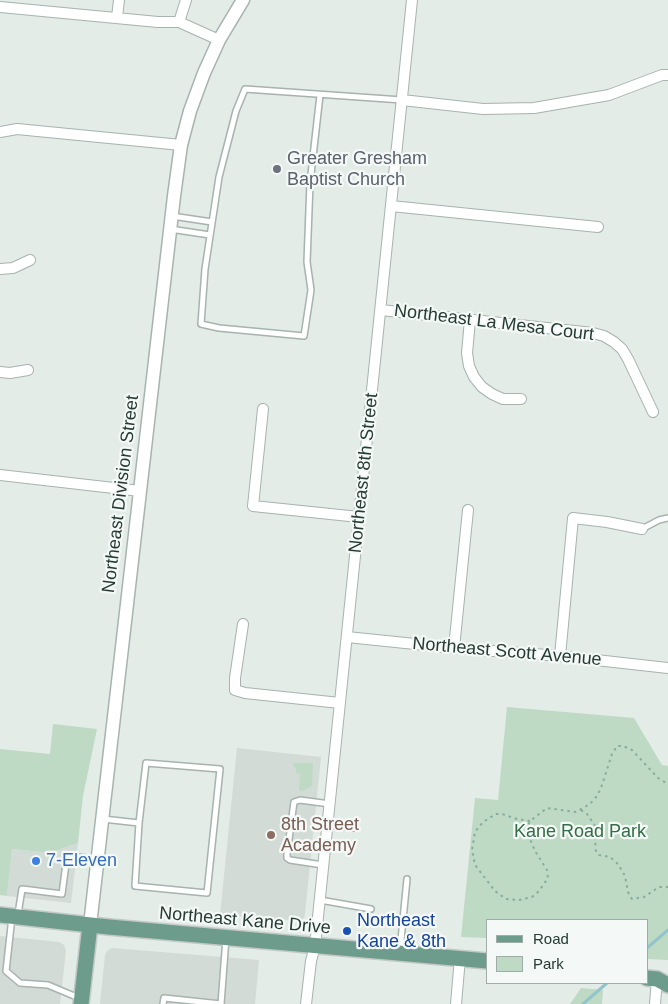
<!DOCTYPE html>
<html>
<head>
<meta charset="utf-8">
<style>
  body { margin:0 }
  #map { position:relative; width:668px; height:1004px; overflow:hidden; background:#e3ece7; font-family:Helvetica,sans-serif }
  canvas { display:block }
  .legend { position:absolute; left:486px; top:919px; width:162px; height:65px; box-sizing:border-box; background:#f4f8f6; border:1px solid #a1aca8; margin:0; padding:6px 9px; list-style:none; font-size:15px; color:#253b34 }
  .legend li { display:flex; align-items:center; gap:10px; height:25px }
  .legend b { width:25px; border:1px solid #a1aca8 }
</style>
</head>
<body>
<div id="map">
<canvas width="668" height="1004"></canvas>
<ul class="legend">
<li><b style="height:6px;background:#6d9c8d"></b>Road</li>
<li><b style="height:14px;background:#bfdac4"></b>Park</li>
</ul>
</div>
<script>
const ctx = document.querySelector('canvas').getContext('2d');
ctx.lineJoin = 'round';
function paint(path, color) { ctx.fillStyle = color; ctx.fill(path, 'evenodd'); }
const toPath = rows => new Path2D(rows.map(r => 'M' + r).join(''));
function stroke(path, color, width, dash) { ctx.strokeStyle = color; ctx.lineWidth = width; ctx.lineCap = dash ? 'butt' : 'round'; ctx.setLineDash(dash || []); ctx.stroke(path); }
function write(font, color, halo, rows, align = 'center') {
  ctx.font = font + ' Helvetica,sans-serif'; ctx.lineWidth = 4.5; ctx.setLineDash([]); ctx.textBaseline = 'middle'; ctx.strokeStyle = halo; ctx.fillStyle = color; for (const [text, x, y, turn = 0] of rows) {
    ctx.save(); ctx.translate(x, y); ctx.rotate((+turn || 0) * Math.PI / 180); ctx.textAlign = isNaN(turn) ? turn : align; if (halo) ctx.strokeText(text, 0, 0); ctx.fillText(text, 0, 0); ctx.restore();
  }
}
const built = toPath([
  [237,748,321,757,305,913,304,918,299,921,220,915],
  [78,843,71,903,7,896,12,849,50,853],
  [0,936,59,942,64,945,66,951,60,1004,0,1004],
  [112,948,259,960,255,1004,100,1004,105,955,108,950]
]);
const green = toPath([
  [507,707,634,718,662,765,668,766,668,960,647,959,647,920,487,920,487,938,461,937,475,798,498,800],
  [53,724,97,729,83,796,78,843,50,853,12,849,7,896,0,895,0,749,50,754],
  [293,763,313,763,312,786,303,791,299,790,300,774,296,773,296,768,294,767],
  [581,988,603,990,602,1004,570,1004]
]);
const stream = toPath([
  [647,948,668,930],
  [583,1004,607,983]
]);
const path = toPath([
  [581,810,587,814,596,827,595,840,596,852,599,855,610,857,618,864,625,876,628,892,632,899,644,897,659,887,668,887],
  [530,821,517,819,502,814,496,814,483,822,475,832,472,850,475,865,495,891,506,899,519,900,532,897,539,891,548,878,547,870,535,851,528,834,527,827,530,821,547,808,576,812,590,804,597,796,601,788,612,754,617,746,623,746,632,750,658,778,668,784]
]);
const service = toPath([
  [320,95,310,183,307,262,311,290,304,336,219,328,201,324,205,269,219,177,236,111,245,89,402,100],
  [172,216,212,222],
  [170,229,210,235],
  [642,529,659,520,668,518],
  [103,819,139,823,146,763,220,769,207,893,135,886,139,823],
  [328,825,355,828],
  [323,865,290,860,287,858,287,854,294,802,300,800,330,804],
  [320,900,371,909],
  [18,914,22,889,62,894,67,856,97,859],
  [12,917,6,971,20,983,48,985,79,998],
  [400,950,407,879],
  [163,1004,164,998,221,1004,226,938]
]);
const minor = toPath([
  [0,7,158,22,179,22,219,40],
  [117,17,119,0],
  [179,22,186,0],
  [402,100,483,109,534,108,609,95,662,75,668,75],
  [0,132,17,129,181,145],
  [391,206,598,227],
  [0,269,13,268,30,260],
  [381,310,593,333,604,336,614,342,622,349,628,359,653,412],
  [470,320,467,353,469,366,474,377,482,387,492,394,503,399,521,399],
  [0,372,10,373,28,370],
  [263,409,253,506,359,517],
  [0,475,140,491],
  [243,624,235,678,235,690,245,693,340,703],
  [347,637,454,648,560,656,668,668],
  [454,648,468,510],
  [560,656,573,518,607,522,642,529],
  [306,1004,311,961,315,946,412,0],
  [456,1004,460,958],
  [655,1004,657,979]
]);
const tertiary = toPath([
  [90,925,174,196,181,145,190,111,204,73,219,40,243,0]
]);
const primary = toPath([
  [0,915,109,927,487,961],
  [647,978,657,979,668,985],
  [81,1004,90,925]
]);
const markers = [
  [277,169,5,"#6b7280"],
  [271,835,5,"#8d6e63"],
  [36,861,5,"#3f7fe0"],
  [347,931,5,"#1a4fb4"]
];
const worshipNames = [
  ["Greater Gresham",287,159],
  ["Baptist Church",287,180]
];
const streetNames = [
  ["Northeast La Mesa Court",494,323,7],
  ["Northeast 8th Street",364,473,-84],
  ["Northeast Division Street",121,494,-83],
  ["Northeast Scott Avenue",507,652,5],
  ["Northeast Kane Drive",245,921,5]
];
const educationNames = [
  ["8th Street",281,825],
  ["Academy",281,846]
];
const parkNames = [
  ["Kane Road Park",580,832]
];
const shopNames = [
  ["7-Eleven",46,861]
];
const transitNames = [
  ["Northeast",357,921],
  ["Kane & 8th",357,942]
];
paint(built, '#d2dbd6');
paint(green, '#bfdac4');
stroke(stream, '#91c5cb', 3);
stroke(service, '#a6b3ae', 8);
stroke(minor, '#a6b3ae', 12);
stroke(tertiary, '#a6b3ae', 15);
stroke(primary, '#c2c8c6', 18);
stroke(path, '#87ac9e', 2, [2.5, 4]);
stroke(service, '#fff', 5);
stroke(minor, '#fff', 10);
stroke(tertiary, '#fff', 12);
stroke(primary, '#6d9c8d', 15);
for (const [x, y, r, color] of markers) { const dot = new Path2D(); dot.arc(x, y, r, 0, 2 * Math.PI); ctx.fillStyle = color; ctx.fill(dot); stroke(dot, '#f4f8f6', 2); }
write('18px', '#5b616d', '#f4f8f6', worshipNames, 'left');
write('18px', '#253b34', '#f4f8f6', streetNames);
write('18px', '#785e54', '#f4f8f6', educationNames, 'left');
write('18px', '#336e46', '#f4f8f6', parkNames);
write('18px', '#366cbe', '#f4f8f6', shopNames, 'left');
write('18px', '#164399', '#f4f8f6', transitNames, 'left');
</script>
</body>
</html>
